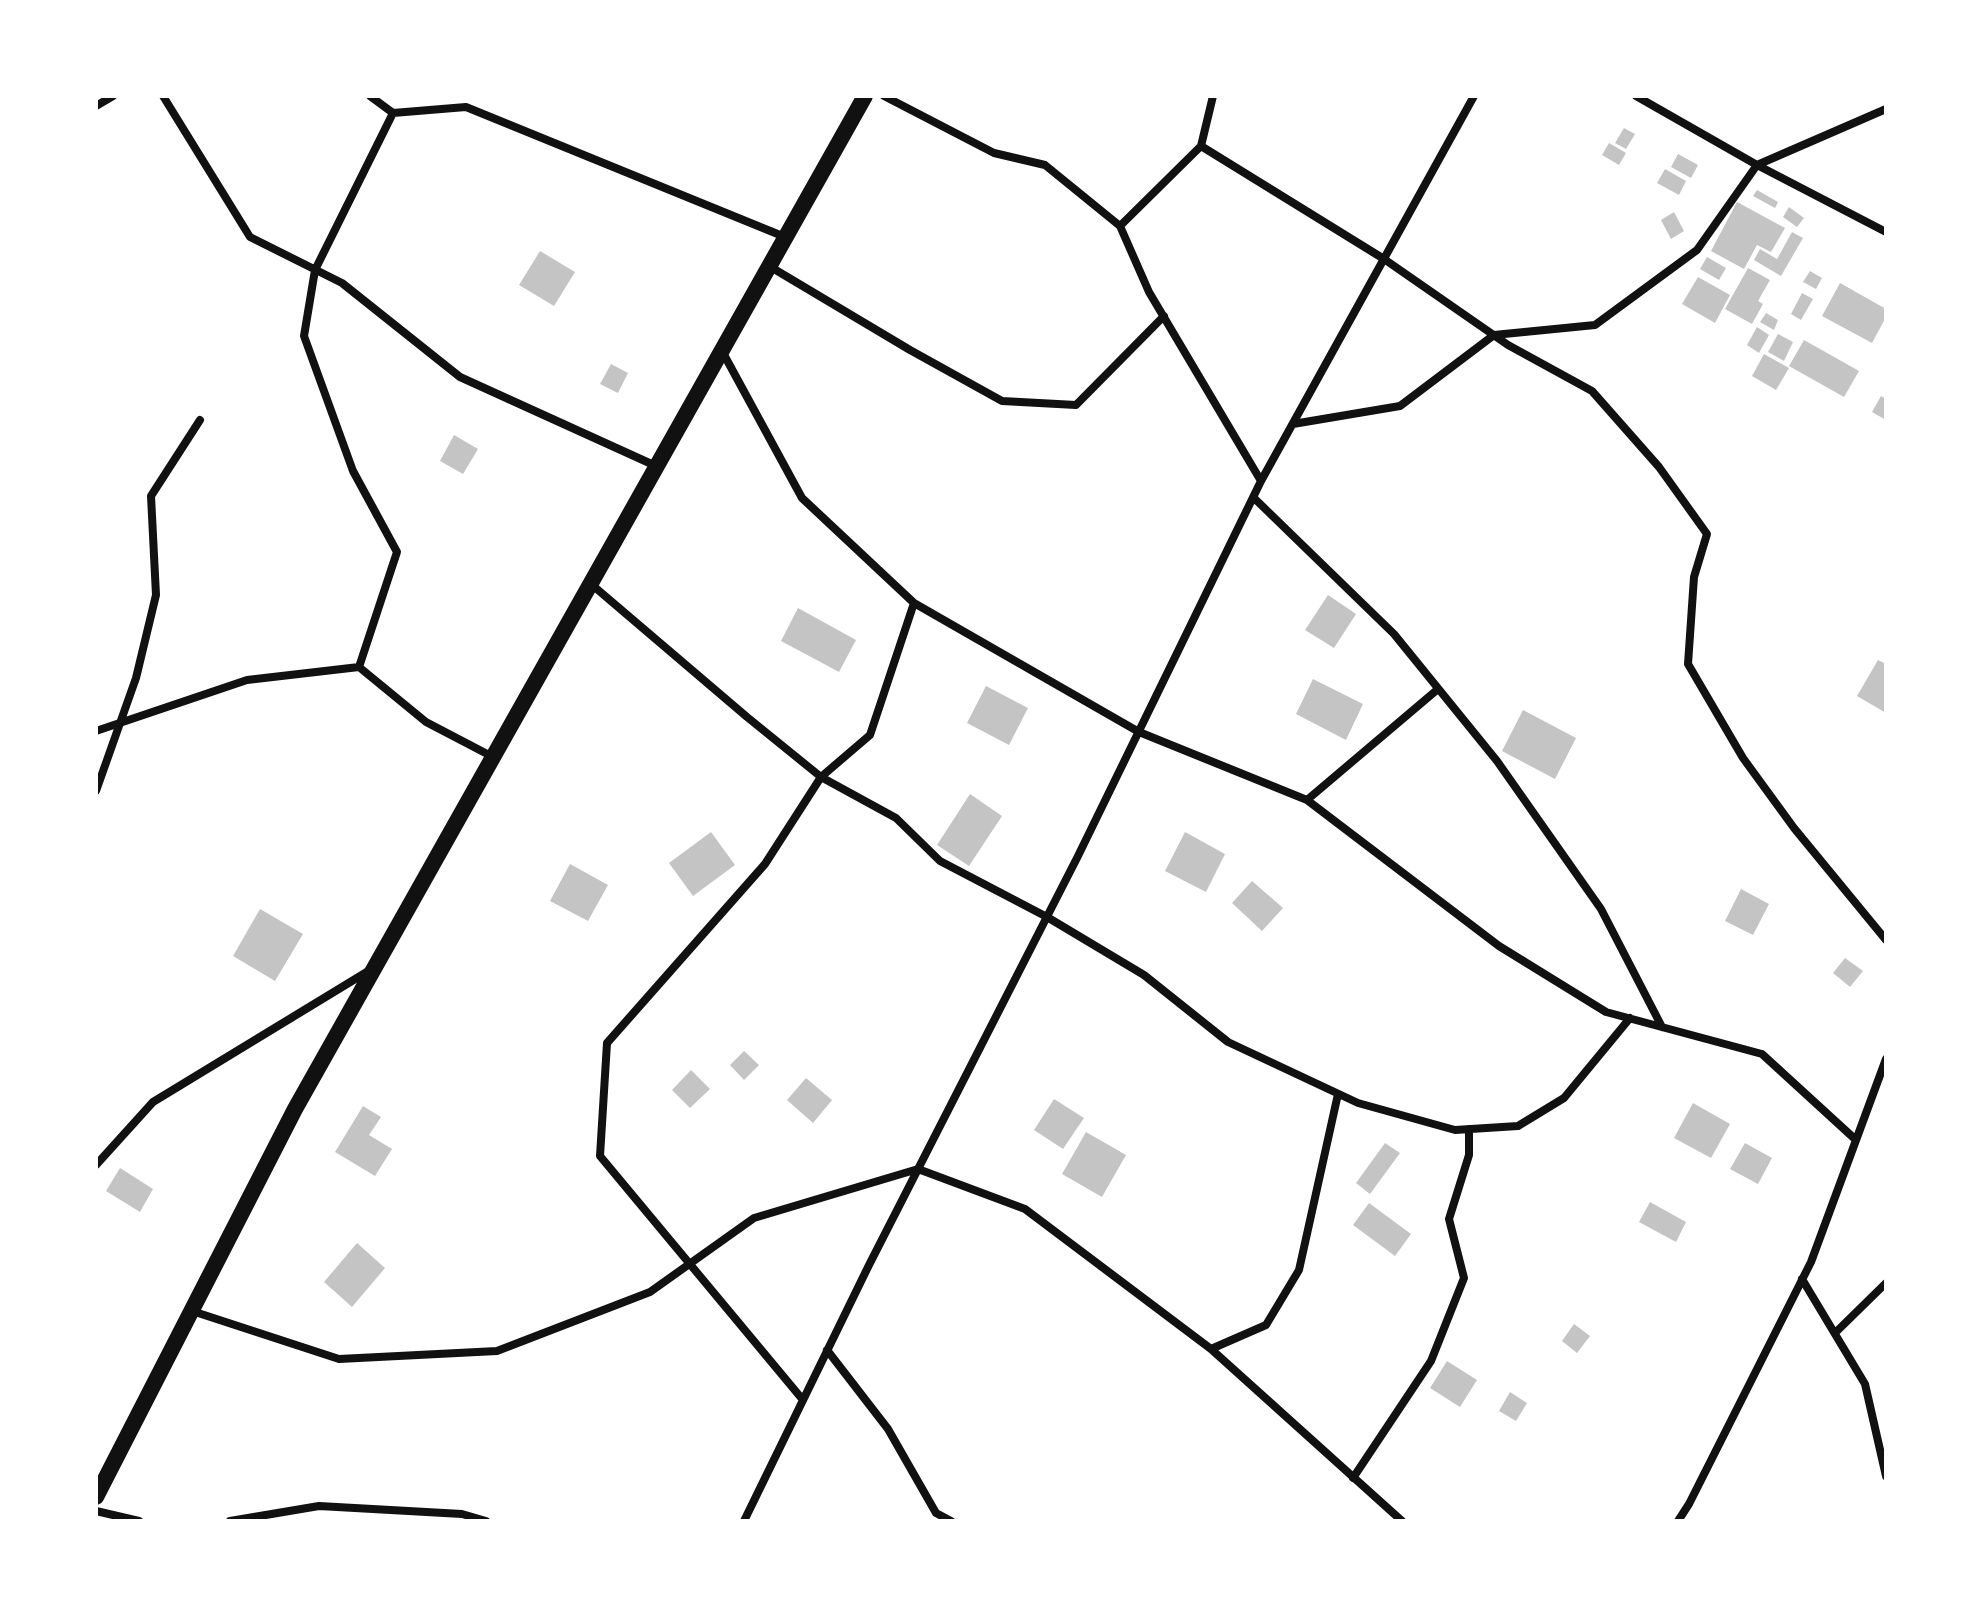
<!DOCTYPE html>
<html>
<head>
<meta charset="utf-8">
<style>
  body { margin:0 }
  #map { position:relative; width:1982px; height:1617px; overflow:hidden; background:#fff; font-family:"PT Sans Narrow",sans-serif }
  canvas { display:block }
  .frame { position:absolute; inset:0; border:98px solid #fff; pointer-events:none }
</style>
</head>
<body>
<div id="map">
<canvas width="1982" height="1617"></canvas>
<div class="frame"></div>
</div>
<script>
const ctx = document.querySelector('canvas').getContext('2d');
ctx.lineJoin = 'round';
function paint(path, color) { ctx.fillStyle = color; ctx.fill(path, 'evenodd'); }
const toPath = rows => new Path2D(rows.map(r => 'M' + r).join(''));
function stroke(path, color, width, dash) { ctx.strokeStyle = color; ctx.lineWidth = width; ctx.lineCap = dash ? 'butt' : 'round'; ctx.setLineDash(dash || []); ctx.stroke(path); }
const building = toPath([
  [1624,128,1635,134,1626,149,1615,143],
  [1609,143,1626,153,1619,165,1602,155],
  [1678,154,1698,165,1691,178,1671,167],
  [1665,169,1686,181,1679,195,1657,183],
  [1757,190,1778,202,1775,208,1753,196],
  [1737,202,1785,228,1771,252,1757,245,1744,269,1711,251],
  [1789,207,1804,218,1797,227,1783,217],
  [1674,212,1684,231,1671,239,1661,220],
  [1792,232,1803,238,1781,276,1754,260,1760,249,1777,259],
  [540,251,575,272,554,306,519,285],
  [1707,257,1726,268,1719,280,1700,269],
  [1748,268,1770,280,1758,301,1763,304,1752,324,1725,309],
  [1810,271,1822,278,1816,289,1803,282],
  [1698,277,1730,295,1715,323,1682,304],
  [1840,283,1886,309,1886,317,1872,343,1822,316],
  [1802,293,1813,299,1801,320,1791,314],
  [1766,313,1778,320,1774,330,1760,322],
  [1757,327,1769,335,1759,353,1747,345],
  [1778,334,1793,342,1784,361,1768,352],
  [1804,340,1859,371,1844,397,1789,366],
  [1764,354,1789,368,1776,390,1752,376],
  [611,364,628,373,618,393,600,384],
  [1881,396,1886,399,1886,420,1872,412],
  [454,435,478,449,463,474,440,461],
  [1328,595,1356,614,1334,648,1305,630],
  [798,608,856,640,839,672,781,641],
  [1878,660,1886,664,1886,713,1857,696],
  [1313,679,1363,704,1346,740,1296,714],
  [986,686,1028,708,1009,745,967,723],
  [1523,710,1576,738,1555,779,1502,751],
  [970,794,1002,816,969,866,937,845],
  [711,832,735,865,693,896,669,863],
  [1185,832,1225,854,1206,892,1165,871],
  [570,864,608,885,588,921,550,901],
  [1252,881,1283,908,1262,931,1232,903],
  [1741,889,1769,904,1753,935,1725,921],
  [260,909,303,934,275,981,233,956],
  [1845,958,1863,971,1850,987,1833,973],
  [744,1051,759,1065,744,1080,730,1065],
  [691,1070,710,1089,690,1108,672,1090],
  [806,1078,832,1100,813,1123,787,1100],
  [1054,1099,1084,1118,1063,1149,1034,1130],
  [1693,1103,1730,1124,1711,1158,1674,1138],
  [363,1106,381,1117,369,1135,392,1149,375,1176,335,1152],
  [1086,1132,1126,1155,1102,1197,1062,1174],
  [1385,1143,1400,1153,1370,1194,1356,1183],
  [1745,1143,1772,1158,1758,1184,1730,1169],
  [120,1168,153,1189,140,1212,106,1191],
  [1650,1202,1686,1222,1676,1242,1639,1222],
  [1369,1203,1411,1234,1395,1256,1353,1225],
  [357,1243,385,1268,352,1307,324,1282],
  [1574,1324,1590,1336,1577,1353,1562,1341],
  [1447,1361,1477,1380,1460,1407,1430,1388],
  [1510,1392,1527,1403,1516,1421,1499,1411]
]);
const minor = toPath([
  [163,96,250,237,342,283,460,377,656,466],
  [370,96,393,113,466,107,785,237],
  [884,96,994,153,1045,165,1120,226,1149,292,1261,481],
  [1213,96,1201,146,1384,259,1508,345,1592,391,1659,467,1707,534,1694,577,1688,664,1743,758,1794,828,1886,940],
  [1636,96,1757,165,1886,232],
  [96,106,113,96],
  [1120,226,1201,146],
  [769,266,910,350,1002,401,1076,405,1164,316],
  [722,351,802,498,914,603,1139,732,1307,800,1499,946,1606,1012,1762,1054,1856,1140],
  [1293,424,1400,406,1494,335,1595,325,1697,250,1757,165,1886,109],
  [1254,498,1394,634,1497,761,1601,909,1662,1027],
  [591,584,747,717,821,777,896,818,940,861,1047,917,1144,975,1228,1042,1358,1103,1455,1130,1518,1126,1564,1098,1630,1018],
  [359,667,397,552,353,471,304,336,315,270,393,113],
  [96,731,247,680,359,667,426,722,493,757],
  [96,791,136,678,156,595,151,496,200,420],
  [1307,800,1438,689],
  [96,1165,153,1102,370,970],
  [1802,1279,1865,1384,1886,1476],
  [192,1311,339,1359,497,1351,650,1292,754,1218,918,1169,1025,1209,1211,1349,1402,1521],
  [1835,1333,1886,1283],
  [1211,1349,1266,1325,1299,1270,1338,1094],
  [827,1350,888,1429,936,1513,951,1521],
  [803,1400,600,1156,607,1043,765,864,821,777,870,735,914,603],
  [1353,1478,1431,1361,1464,1278,1449,1219,1469,1155,1469,1129],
  [96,1511,139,1521],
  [230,1521,319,1506,462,1514,486,1521],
  [744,1521,869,1265,1078,856,1261,481,1474,96],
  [1678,1521,1689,1504,1811,1262,1886,1059]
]);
const secondary = toPath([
  [96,1497,295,1109,865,96]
]);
paint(building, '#c4c4c4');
stroke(minor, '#111', 8);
stroke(secondary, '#111', 16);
</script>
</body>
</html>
